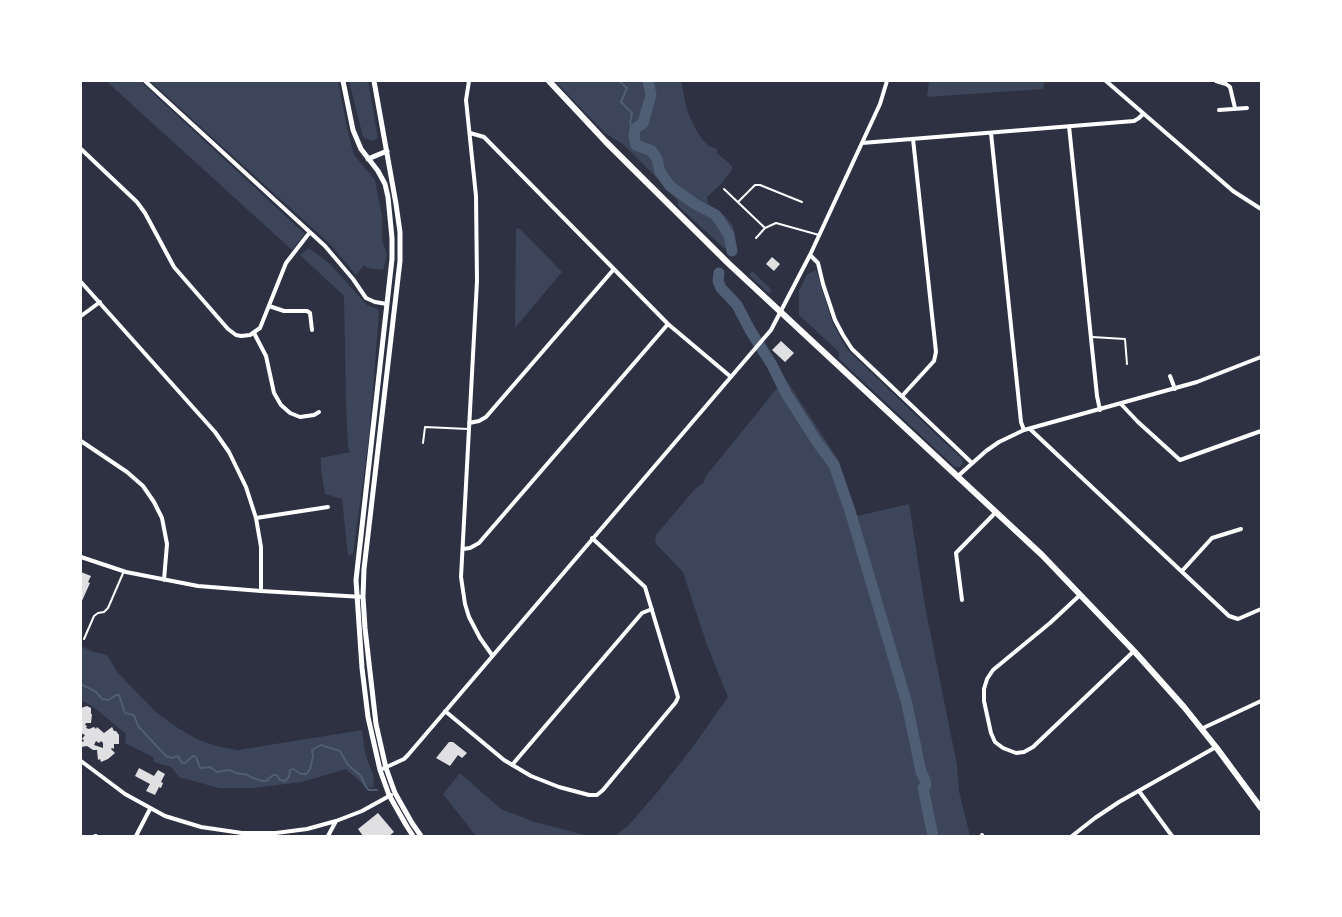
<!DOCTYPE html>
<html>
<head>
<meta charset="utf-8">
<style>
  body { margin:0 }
  #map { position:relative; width:1342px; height:917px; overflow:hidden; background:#2d3142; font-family:Manrope,sans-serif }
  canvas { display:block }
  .frame { position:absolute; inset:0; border:82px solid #fff; pointer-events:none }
</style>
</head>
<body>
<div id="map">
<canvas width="1342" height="917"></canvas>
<div class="frame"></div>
</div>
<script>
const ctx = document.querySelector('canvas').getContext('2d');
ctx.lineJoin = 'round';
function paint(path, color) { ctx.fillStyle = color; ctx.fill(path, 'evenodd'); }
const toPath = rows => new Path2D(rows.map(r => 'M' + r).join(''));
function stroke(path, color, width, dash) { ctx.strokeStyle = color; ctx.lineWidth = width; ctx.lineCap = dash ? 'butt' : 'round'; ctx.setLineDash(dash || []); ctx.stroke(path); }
const green = toPath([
  [106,81,140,81,305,234,292,250],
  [150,81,338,81,348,132,354,155,375,180,382,216,382,240,387,255,383,270,367,268,364,265,356,275,330,244],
  [349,81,368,81,378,138,372,141,363,137],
  [555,81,681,81,687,110,695,128,702,139,709,146,717,149,717,153,732,166,732,170,722,183,707,197,708,204,725,216,733,226,735,238,735,250,724,248,679,207,677,200,654,175,624,145,605,133],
  [929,81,1045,81,1043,89,927,97],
  [519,228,562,272,515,328,516,229],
  [309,248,330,264,367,305,378,309,379,314,369,437,353,554,348,556,342,499,325,494,321,469,321,458,350,452,348,447,346,403,344,296,300,255],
  [816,270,833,324,847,349,857,359,962,459,963,463,960,467,955,467,839,359,839,352,799,315,799,291,807,274],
  [752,271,772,290,769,294,749,275],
  [787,381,839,461,857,516,909,504,925,606,957,765,959,791,970,836,476,836,443,794,460,773,501,809,535,822,585,835,616,835,628,826,659,790,692,748,728,697,707,645,683,572,657,545,655,540,656,535,695,489,704,482,706,476,778,387],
  [81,646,94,652,107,655,118,673,156,712,178,728,197,739,216,746,238,750,362,730,365,753,373,775,374,782,373,788,365,786,346,769,302,782,253,788,219,788,179,777,171,767,154,762,153,757,125,743,126,734,92,706,81,700]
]);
const stream = toPath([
  [619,81,627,88,621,102,632,113,630,124,635,129],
  [81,671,81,677],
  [81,684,96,692,102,699,109,700,116,695,119,695,125,713,134,715,138,726,166,756,172,758,178,756,182,763,185,763,193,756,196,757,200,768,210,767,217,772,230,770,236,773,248,775,250,777,262,781,266,781,273,775,277,775,280,780,285,781,289,777,290,770,293,769,301,774,306,774,308,772,310,769,313,756,312,750,321,745,340,751,348,765,361,776,366,787,369,790,377,790]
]);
const river = toPath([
  [648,81,651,95,643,123,635,129,634,136,636,145,652,151,657,159,660,172,670,186,695,204,716,215,729,235,732,251],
  [719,273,718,281,721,288,737,305,750,330,772,365,787,395,817,442,834,465,850,511,907,704,921,772,925,780,926,785,923,788,933,836]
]);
const building = toPath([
  [772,257,780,264,774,271,766,264],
  [781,341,794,353,785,362,772,350],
  [81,572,91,576,88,582,90,583,81,603],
  [87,706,91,708,91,714,92,714,91,723,86,723,85,725,87,726,86,728,89,729,94,727,96,729,97,727,104,733,112,727,114,731,116,731,119,735,119,744,114,744,114,749,112,748,111,749,115,753,108,759,101,762,100,759,98,760,97,750,93,750,87,746,81,747,81,741,83,742,84,740,82,739,85,735,81,733,81,708],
  [96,741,99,743,101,741,103,743,103,748,94,745],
  [449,742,453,742,467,753,462,758,458,755,450,766,436,758],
  [139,768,154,776,158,770,165,774,161,782,163,783,161,788,159,787,155,795,146,791,150,784,135,776],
  [378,813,394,832,389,836,363,836,358,829]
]);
const service = toPath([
  [724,189,765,228],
  [738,202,755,185,760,185,802,202],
  [756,238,765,228,776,223,819,235],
  [1092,337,1125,339,1127,364],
  [423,443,425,427,468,429],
  [84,639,94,616,98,613,104,612,108,608,124,571]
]);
const minor = toPath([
  [145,81,325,246,353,279,366,298,375,302,387,304],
  [469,81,466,100,476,196,477,281,461,577,465,604,469,617,480,638,492,655],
  [1106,81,1233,191,1261,209],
  [1216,81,1226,84,1230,87,1235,108],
  [1219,110,1247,108],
  [1069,126,1097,396,1100,410],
  [470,133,484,137,668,324,731,377],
  [991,133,1021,422,1024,430],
  [862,143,1134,121,1139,118,1143,114],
  [81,149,137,202,145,213,174,267,228,329,236,335,241,336,250,335,260,328,286,263,310,232],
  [810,255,818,263,823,284,835,320,843,335,852,349,972,463],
  [81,282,215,432,229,452,246,487,256,518,261,547,261,591],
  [269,306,284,311,307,311,310,313,312,330],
  [81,316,100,302],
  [254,333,266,356,274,393,281,405,290,413,300,417,314,415,319,412],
  [1170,376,1175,389],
  [902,396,934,361,936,352,913,139],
  [1121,404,1138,422,1180,460,1261,431],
  [469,423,479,421,486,417,614,269],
  [1030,429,1229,616,1238,619,1261,609],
  [81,441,127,472,143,486,154,502,162,518,167,544,164,580],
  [958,476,986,451,999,442,1024,430,1197,382,1261,357],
  [256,518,328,507],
  [463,549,470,548,479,543,668,324],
  [81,557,126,572,198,586,261,591,363,597],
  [1182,571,1212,538,1241,529],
  [1080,595,1050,623,993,670,987,679,984,689,984,701,991,733,995,742,1003,748,1016,753,1024,752,1033,747,1134,651],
  [962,600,956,553,996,512],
  [445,711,504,760,531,776,559,787,589,795,597,795,603,790,676,702,678,697,645,587,592,538],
  [1201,729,1261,701],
  [81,761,125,794,165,816,201,827,242,833,276,833,307,829,336,821,362,811,391,795],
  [512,765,642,613,652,609],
  [380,770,404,759,408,755,771,330,810,255,880,104,887,81],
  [1139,791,1172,836],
  [982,835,982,836],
  [95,836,96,836],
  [136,836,150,809],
  [328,836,336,821],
  [1072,836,1095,818,1119,802,1216,747]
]);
const secondary = toPath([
  [343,81,353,130,361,149,378,171,385,184,388,197,392,238,392,259,356,580,362,668,368,717,380,770,389,795,406,825,413,836],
  [374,81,396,204,400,232,400,261,364,569,363,597,365,628,376,724,386,768,395,793,412,823,421,836],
  [368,159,387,151]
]);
const trunk = toPath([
  [549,81,606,142,728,263,1042,555,1134,651,1184,707,1216,747,1261,808]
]);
paint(green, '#3c4559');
stroke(stream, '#4f5d75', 2);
stroke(river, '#4f5d75', 11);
paint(building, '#e0e0e3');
stroke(service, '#fff', 2);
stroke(minor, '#fff', 4);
stroke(secondary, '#fff', 5);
stroke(trunk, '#fff', 6);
</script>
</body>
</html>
